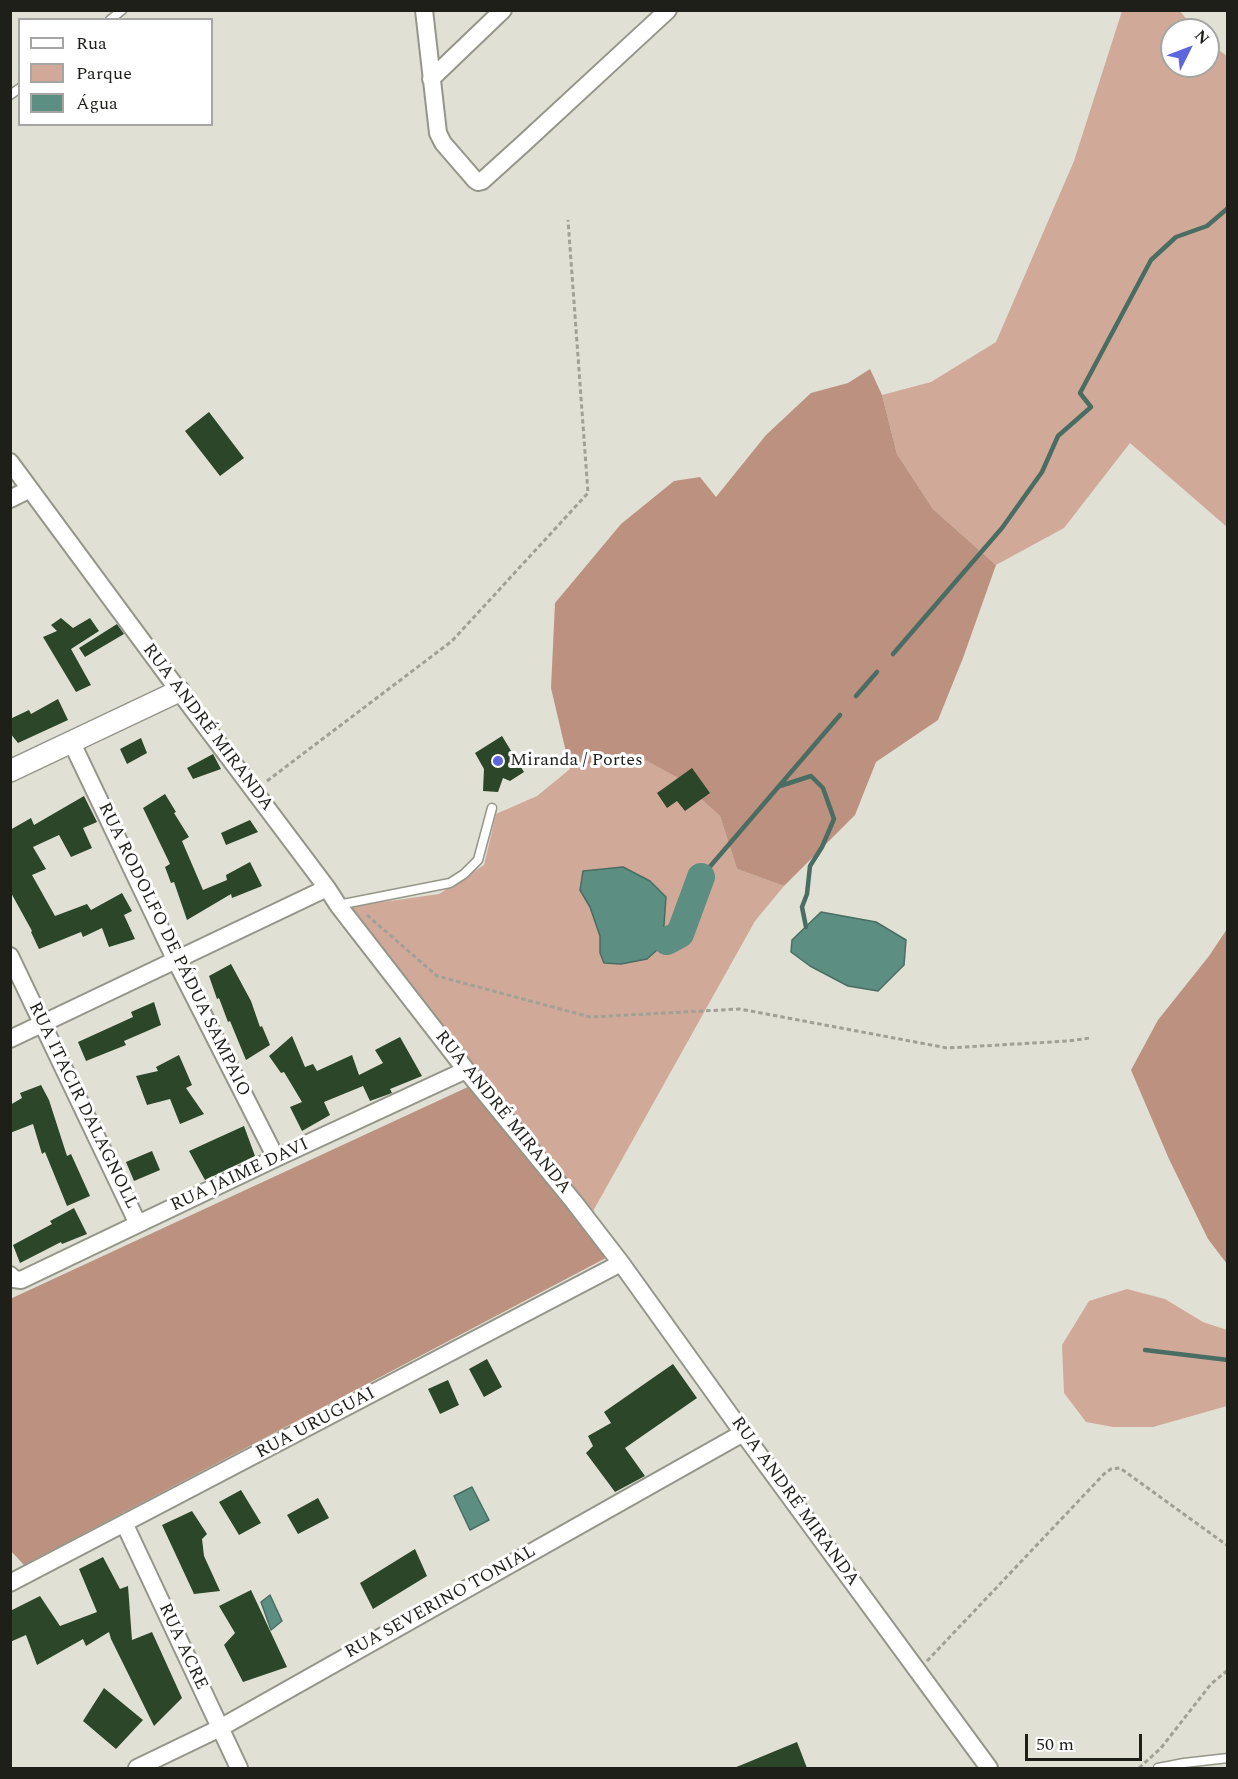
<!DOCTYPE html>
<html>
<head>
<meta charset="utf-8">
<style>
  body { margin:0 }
  #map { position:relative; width:1238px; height:1779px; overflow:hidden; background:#e0e1d4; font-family:Spectral,serif }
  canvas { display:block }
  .frame { position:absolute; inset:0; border:12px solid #1f1f1a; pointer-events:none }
  .legend { position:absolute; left:18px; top:18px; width:195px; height:108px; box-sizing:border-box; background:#fff; border:2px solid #a5a5a3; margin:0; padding:8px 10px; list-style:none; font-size:18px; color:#1f1f1a }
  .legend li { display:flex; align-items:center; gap:12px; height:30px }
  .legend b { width:30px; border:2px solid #a5a5a3 }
  .north { position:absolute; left:1160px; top:18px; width:60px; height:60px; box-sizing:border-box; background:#fff; border:2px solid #a5a5a3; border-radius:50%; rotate:48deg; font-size:16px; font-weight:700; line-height:24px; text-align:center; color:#1f1f1a }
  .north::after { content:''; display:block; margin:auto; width:21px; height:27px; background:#5c66dd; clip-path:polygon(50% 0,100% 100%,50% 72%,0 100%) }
  .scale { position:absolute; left:1025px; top:1734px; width:117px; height:27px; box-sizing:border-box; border:3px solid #1f1f1a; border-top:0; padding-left:8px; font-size:18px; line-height:21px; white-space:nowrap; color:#1f1f1a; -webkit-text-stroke:4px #fff; paint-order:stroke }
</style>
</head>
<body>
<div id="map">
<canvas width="1238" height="1779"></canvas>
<div class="frame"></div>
<ul class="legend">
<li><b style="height:8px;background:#fff"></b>Rua</li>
<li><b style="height:16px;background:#d1a998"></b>Parque</li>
<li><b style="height:16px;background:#5c8f82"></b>Água</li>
</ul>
<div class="north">N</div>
<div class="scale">50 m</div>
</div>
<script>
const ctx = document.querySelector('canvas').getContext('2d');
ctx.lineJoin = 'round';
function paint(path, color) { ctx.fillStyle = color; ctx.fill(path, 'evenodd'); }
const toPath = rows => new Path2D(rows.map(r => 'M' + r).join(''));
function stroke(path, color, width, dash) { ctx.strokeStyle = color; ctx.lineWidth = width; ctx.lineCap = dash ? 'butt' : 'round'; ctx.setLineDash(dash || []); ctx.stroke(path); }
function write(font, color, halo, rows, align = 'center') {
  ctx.font = font + ' Spectral,serif'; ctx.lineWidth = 6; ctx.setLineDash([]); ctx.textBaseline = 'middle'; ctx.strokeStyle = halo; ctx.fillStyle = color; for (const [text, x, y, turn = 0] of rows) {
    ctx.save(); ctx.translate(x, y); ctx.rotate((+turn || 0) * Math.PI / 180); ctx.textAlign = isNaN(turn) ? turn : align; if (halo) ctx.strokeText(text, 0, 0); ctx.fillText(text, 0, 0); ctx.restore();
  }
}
const green = toPath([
  [1122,11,1180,11,1195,30,1172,30,1172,66,1208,66,1208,42,1227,56,1227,527,1130,443,1064,528,996,565,933,509,897,454,882,395,931,382,996,342,1074,161],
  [632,753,678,778,720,816,737,869,784,886,755,921,592,1213,483,1080,347,907,439,894,484,865,496,814,537,796,570,769],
  [1127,1289,1165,1299,1203,1322,1227,1330,1227,1406,1153,1427,1113,1427,1086,1422,1064,1393,1062,1345,1089,1301]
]);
const forest = toPath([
  [870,369,882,395,897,454,933,509,996,565,963,658,938,720,876,762,855,815,784,886,737,869,720,816,678,778,632,753,570,769,551,688,555,603,621,524,674,481,700,477,716,497,766,435,811,393,848,383],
  [1227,929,1227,1264,1208,1239,1169,1159,1131,1070,1158,1020,1209,956],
  [483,1080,621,1250,24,1565,10,1550,10,1299]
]);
const water = toPath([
  [623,867,650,881,666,897,663,939,667,941,647,959,621,964,604,963,600,953,600,936,590,907,580,890,583,871,623,867],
  [821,912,876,922,906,940,904,965,878,991,848,986,810,966,791,952,792,940,821,912],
  [472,1487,489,1520,470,1530,454,1496,472,1487],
  [270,1595,282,1621,271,1630,261,1602,270,1595]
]);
const stream = toPath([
  [893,654,1002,528,1042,472,1058,436,1091,407,1080,393,1151,260,1176,237,1207,226,1228,208],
  [856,696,877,672],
  [780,786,811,776,823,788,834,819,822,847,810,866,807,894,802,907,806,927],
  [701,877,840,715],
  [1145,1350,1228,1360]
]);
const river = toPath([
  [667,941,680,934,701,877]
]);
const building = toPath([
  [209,412,244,458,220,476,185,431],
  [61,618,73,628,90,618,99,631,71,649,91,685,76,692,43,637,57,631,51,625],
  [117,624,124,634,85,657,79,648],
  [58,699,68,720,18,743,10,733,10,719,29,710,31,714],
  [502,736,524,772,510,781,503,778,498,792,483,791,484,769,475,753],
  [141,738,147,753,127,764,120,749],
  [213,754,221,769,193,779,187,768],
  [692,768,710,793,685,811,677,801,667,808,657,793],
  [165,794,176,812,174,813,189,837,182,841,203,890,227,880,226,875,250,862,262,886,232,898,231,894,187,920,174,882,171,883,165,867,170,864,143,808],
  [84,796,97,822,83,828,92,848,71,857,59,835,33,847,46,869,32,875,55,916,87,904,91,910,122,893,132,911,124,915,135,939,109,947,102,928,83,937,81,932,39,949,31,932,32,931,10,891,10,830,31,818,34,825],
  [250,820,258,832,226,845,221,833],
  [231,964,251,1001,260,1027,262,1026,270,1045,246,1060,230,1021,228,1022,219,998,217,999,209,976],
  [154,1002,161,1025,124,1041,126,1045,86,1061,78,1042,133,1017,131,1012],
  [292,1036,305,1067,313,1064,317,1071,352,1055,359,1075,383,1063,375,1050,400,1037,422,1076,390,1089,392,1093,370,1101,363,1086,324,1102,330,1115,302,1131,290,1107,302,1102,284,1072,281,1073,269,1056],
  [179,1055,192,1085,186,1088,204,1114,180,1124,170,1099,147,1105,136,1076,158,1071,156,1067],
  [41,1085,49,1100,67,1156,71,1154,90,1196,67,1206,45,1152,42,1154,33,1124,10,1133,10,1105,22,1098,20,1093],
  [244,1126,255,1156,205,1180,189,1151],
  [152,1151,160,1170,134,1181,126,1162],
  [74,1208,87,1234,62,1244,61,1242,20,1263,13,1245,52,1224,50,1221],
  [487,1359,502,1387,484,1397,469,1369],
  [673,1364,697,1398,625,1448,645,1476,615,1492,586,1453,593,1446,588,1436,611,1423,604,1412],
  [448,1380,459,1405,440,1414,428,1389],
  [241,1490,261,1523,239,1535,219,1502],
  [318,1498,329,1518,298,1534,287,1515],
  [192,1511,207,1534,202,1539,204,1556,220,1591,194,1594,162,1525],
  [415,1549,427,1576,373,1609,360,1583],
  [103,1557,120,1589,128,1586,132,1640,152,1632,182,1698,154,1726,111,1639,109,1632,86,1646,83,1639,37,1665,26,1635,10,1642,10,1611,40,1596,60,1626,97,1612,79,1569],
  [251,1590,287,1667,243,1682,224,1645,235,1633,219,1606],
  [104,1688,143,1720,116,1749,83,1721],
  [797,1742,807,1768,734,1768]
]);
const path = toPath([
  [267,781,452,641,588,493,568,220],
  [367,915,437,976,590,1017,740,1009,947,1048,1068,1041,1090,1038],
  [927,1661,1104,1474,1111,1469,1120,1468,1228,1546],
  [1139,1768,1161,1748,1211,1684,1228,1670]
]);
const service = toPath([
  [110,20,122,10],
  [10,95,20,88],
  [338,905,450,883,464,874,478,860,492,808],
  [1158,1768,1184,1763,1228,1758]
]);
const minor = toPath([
  [424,10,438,133,443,143,475,180,478,182,482,181,523,144,668,10],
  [431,79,503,10],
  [10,462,179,691,327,888,338,905,466,1070,574,1202,621,1263,743,1433,989,1768],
  [10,499,30,489],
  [71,741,176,961,276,1158],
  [10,956,138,1224],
  [10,1039,327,888],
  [10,1275,14,1279,21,1280,276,1158,466,1070],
  [125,1525,239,1768],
  [10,1583,621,1263],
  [137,1768,220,1728,743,1433]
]);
const tertiary = toPath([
  [10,771,179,691]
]);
const markers = [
  [498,761,6,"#5c66dd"]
];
const streetNames = [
  ["RUA ANDRÉ MIRANDA",207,728,53],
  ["RUA RODOLFO DE PÁDUA SAMPAIO",173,950,64],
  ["RUA ITACIR DALAGNOLL",82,1106,64],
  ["RUA ANDRÉ MIRANDA",502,1113,51],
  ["RUA JAIME DAVI",240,1176,-25],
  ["RUA URUGUAI",316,1424,-28],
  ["RUA ANDRÉ MIRANDA",794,1502,54],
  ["RUA SEVERINO TONIAL",441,1603,-29],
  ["RUA ACRE",182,1647,65]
];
const poiNames = [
  ["Miranda / Portes",510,761]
];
paint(green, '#d1a998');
paint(forest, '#bc9180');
paint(water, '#5c8f82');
stroke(water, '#4a6d63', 1.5);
stroke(stream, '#4a6d63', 4.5);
stroke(river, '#5c8f82', 28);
paint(building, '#2b4629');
stroke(service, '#95968a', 11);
stroke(minor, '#95968a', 20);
stroke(tertiary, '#95968a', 24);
stroke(path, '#a0a196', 3, [4.5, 3]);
stroke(service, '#fff', 8);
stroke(minor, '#fff', 16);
stroke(tertiary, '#fff', 21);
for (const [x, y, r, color] of markers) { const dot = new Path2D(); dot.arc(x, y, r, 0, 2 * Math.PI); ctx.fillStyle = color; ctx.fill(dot); stroke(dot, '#fff', 2); }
write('18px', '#1f1f1a', '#fff', streetNames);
write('18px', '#1f1f1a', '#fff', poiNames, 'left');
</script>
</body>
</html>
